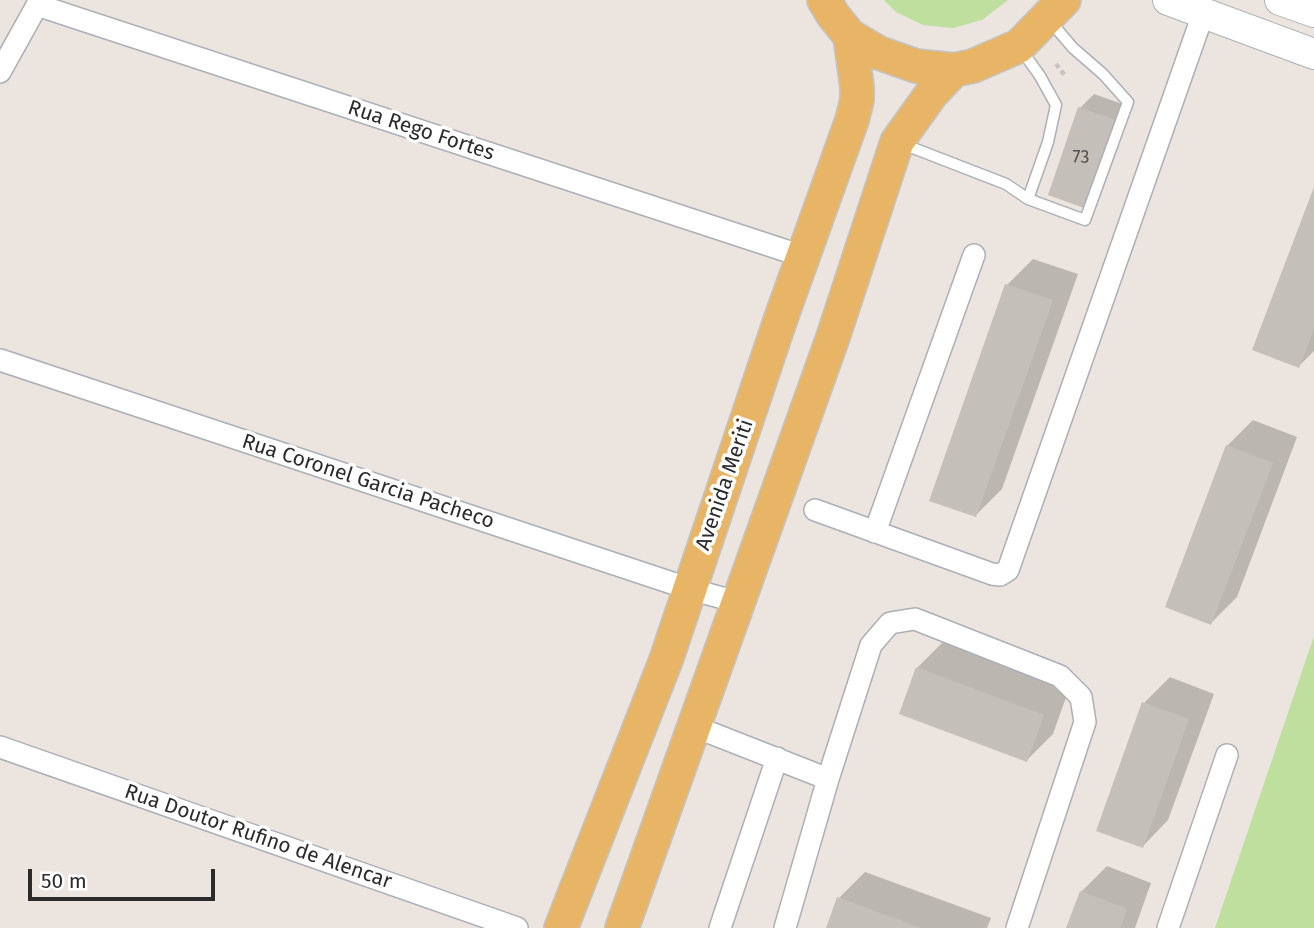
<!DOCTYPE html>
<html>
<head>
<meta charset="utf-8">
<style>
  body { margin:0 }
  #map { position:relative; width:1314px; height:928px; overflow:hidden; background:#ece4de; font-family:"Fira Sans",sans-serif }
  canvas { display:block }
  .scale { position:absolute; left:28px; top:869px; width:187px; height:32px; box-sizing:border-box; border:4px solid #2b2b2b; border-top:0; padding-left:9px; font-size:21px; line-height:24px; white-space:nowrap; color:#2b2b2b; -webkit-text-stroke:5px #fff; paint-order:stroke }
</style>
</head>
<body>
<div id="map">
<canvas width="1314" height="928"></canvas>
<div class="scale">50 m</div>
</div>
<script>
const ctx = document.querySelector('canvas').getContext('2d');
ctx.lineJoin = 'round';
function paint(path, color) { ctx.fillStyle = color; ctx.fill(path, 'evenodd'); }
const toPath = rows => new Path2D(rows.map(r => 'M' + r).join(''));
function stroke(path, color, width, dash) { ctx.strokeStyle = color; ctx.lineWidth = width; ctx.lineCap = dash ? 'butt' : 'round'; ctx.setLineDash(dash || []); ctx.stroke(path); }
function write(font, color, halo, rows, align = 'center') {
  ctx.font = font + ' "Fira Sans",sans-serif'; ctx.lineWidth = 7; ctx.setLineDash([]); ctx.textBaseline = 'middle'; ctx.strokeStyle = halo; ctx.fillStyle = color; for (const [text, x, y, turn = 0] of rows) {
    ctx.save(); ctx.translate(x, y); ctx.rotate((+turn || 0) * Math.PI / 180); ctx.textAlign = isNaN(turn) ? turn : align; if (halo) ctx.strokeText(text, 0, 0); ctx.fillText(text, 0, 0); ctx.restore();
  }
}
const green = toPath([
  [884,0,1008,0,982,20,953,28,923,25,896,12],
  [1314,636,1314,928,1215,928]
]);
const shadow = toPath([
  [1094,94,1128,106,1084,206,1080,108],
  [1314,191,1314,351,1299,366],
  [1033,259,1078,274,1002,489,976,515,931,500,1007,285],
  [1253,420,1297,437,1237,597,1211,623,1227,446],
  [943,642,1069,689,1053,734,1027,760,917,668],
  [1170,677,1214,694,1168,820,1143,846,1144,703],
  [1107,866,1151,883,1135,928,1068,928,1081,892],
  [865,872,991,918,987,928,828,928,839,898]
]);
const building = toPath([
  [1078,107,1115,120,1084,208,1048,195],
  [1314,187,1314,329,1299,368,1252,350],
  [1005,284,1053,300,976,517,929,501],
  [1226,445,1273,463,1211,625,1165,607],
  [916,667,1044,715,1027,762,899,714],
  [1142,702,1189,719,1143,848,1096,831],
  [1080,891,1127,909,1120,928,1066,928],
  [837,897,921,928,826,928]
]);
const path = toPath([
  [1056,64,1066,77]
]);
const lane = toPath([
  [900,143,1006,184,1028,199,1048,142,1056,105,1040,76,1020,48],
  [1028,199,1085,220,1128,102,1103,74,1073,48,1050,21]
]);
const street = toPath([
  [37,5,805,257],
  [0,72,40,0],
  [0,360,690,589,737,602],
  [815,510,992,574,1000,575,1008,570,1203,14],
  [875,532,974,255],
  [693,726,828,779],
  [0,747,517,928],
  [720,928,777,758],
  [785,928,828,779,871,645,890,623,915,619,1060,676,1081,697,1085,722,1017,928],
  [1168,928,1227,755]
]);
const secondary = toPath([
  [1168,0,1314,54],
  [1280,0,1314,12]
]);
const primary = toPath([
  [824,0,833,15,850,36,879,53,916,66,954,70,973,66,1019,46,1064,0],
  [561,928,666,660,781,318,852,120,857,100,857,87,850,36],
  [622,928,833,337,897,142,932,93,954,70]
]);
const numberNames = [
  ["73",1081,158]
];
const streetNames = [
  ["Rua Rego Fortes",421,131,18],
  ["Rua Coronel Garcia Pacheco",368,482,18],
  ["Avenida Meriti",725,485,-71],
  ["Rua Doutor Rufino de Alencar",258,837,19]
];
paint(green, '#bfdf9e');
paint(shadow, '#0003');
paint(building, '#c5bfba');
stroke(lane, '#abafb7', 13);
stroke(street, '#abafb7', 24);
stroke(secondary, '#abafb7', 32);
stroke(primary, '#c4c4c4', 36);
stroke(path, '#c4c4c4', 4.5, [5, 3.5]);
stroke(lane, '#fff', 10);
stroke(street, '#fff', 21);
stroke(secondary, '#fff', 30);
stroke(primary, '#e8b567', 33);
write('18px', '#52504f', null, numberNames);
write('21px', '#2b2b2b', '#fff', streetNames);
</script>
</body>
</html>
